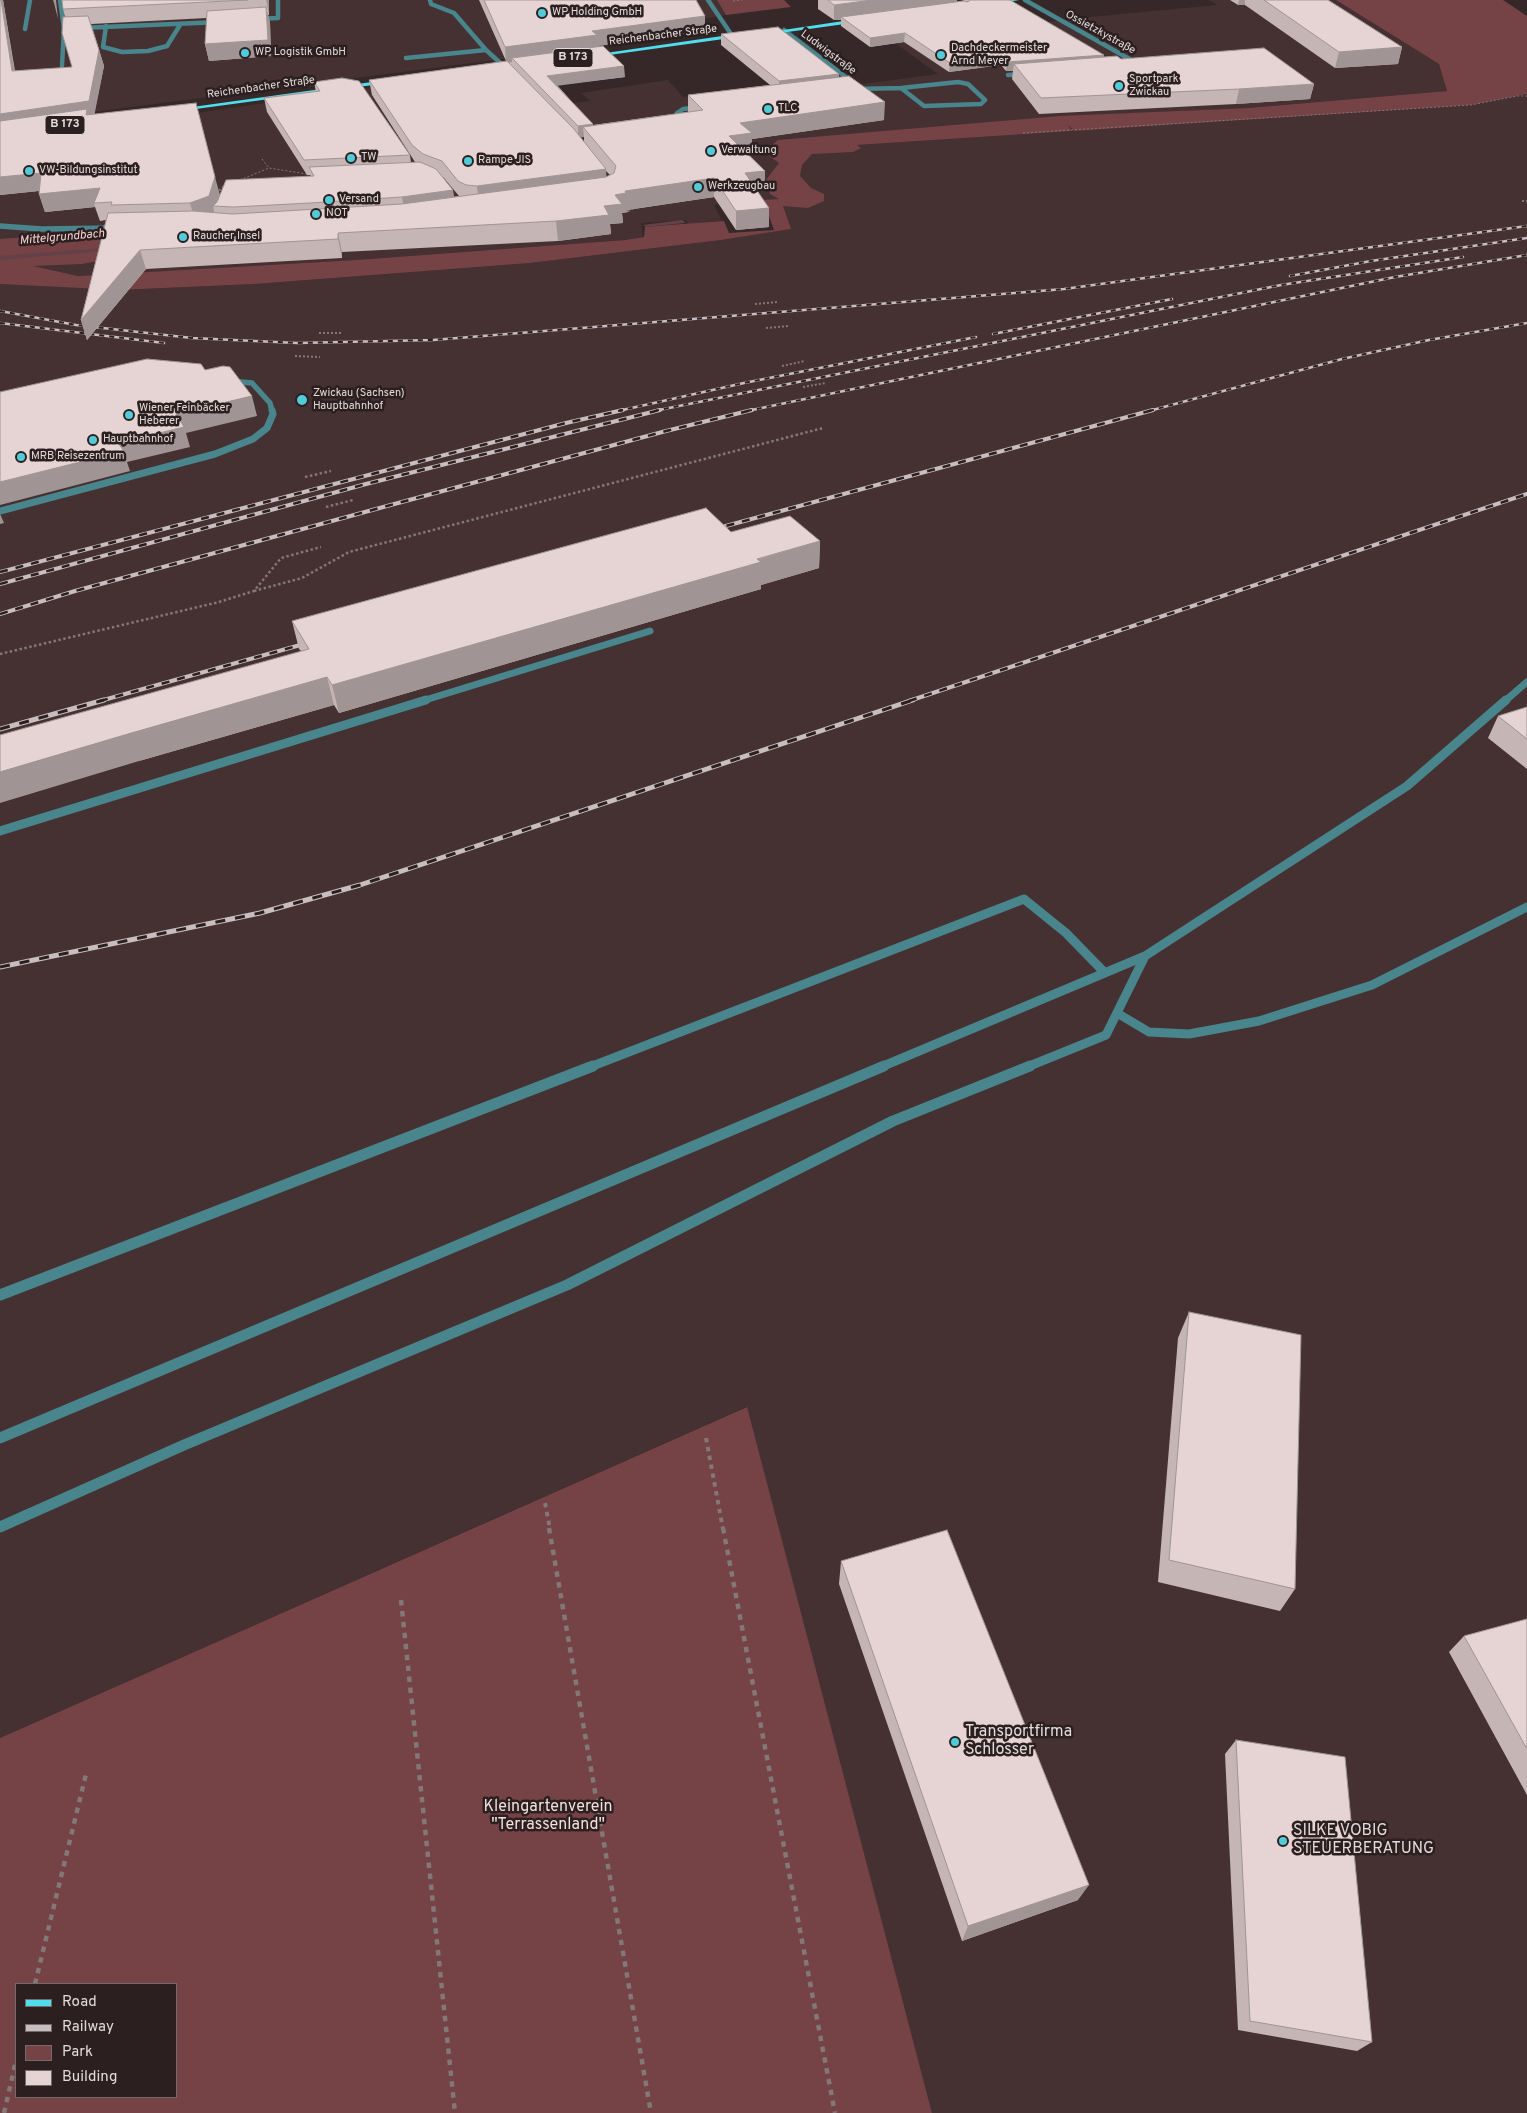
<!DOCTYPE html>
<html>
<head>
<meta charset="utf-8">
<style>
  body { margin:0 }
  #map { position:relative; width:1527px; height:2113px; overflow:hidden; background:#362829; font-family:Overpass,sans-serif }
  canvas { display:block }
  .legend { position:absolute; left:15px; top:1983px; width:162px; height:115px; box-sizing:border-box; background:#2c1f1f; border:1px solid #756a6a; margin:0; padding:6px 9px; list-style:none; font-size:15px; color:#e3dada }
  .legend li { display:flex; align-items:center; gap:10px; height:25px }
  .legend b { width:25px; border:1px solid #756a6a }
</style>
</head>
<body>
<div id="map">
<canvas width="1527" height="2113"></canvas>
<ul class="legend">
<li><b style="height:6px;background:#50deed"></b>Road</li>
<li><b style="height:6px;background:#c8bebf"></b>Railway</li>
<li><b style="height:14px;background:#754245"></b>Park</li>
<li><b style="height:14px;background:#e6d3d3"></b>Building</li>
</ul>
</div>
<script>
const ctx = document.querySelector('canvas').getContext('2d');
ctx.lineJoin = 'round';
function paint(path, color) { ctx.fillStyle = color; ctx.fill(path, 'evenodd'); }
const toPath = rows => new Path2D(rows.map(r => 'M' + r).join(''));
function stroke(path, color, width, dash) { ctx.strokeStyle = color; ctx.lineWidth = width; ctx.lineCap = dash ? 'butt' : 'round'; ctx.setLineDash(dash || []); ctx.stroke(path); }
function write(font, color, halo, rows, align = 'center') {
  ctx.font = font + ' Overpass,sans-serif'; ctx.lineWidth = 5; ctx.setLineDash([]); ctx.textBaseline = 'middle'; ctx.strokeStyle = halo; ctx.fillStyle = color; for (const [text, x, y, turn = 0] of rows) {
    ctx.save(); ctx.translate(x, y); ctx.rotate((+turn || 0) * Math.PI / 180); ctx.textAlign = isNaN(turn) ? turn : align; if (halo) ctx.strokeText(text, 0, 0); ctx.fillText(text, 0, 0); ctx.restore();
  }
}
const built = toPath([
  [0,0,717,0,726,15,708,18,616,22,626,43,0,124],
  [1209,0,1336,0,1439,64,1447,91,1248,108,1037,118,796,150,873,144,1471,105,1527,94,1527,2113,932,2113,746,1407,0,1738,0,284,119,290,255,284,530,263,721,240,791,229,763,200,714,205,722,221,688,224,686,220,641,223,643,237,625,240,356,260,78,276,30,266,0,250,0,141,371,88,531,108,590,101,581,93,668,80,683,97,766,85,796,93,938,74,895,43,1070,19,1217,5]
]);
const green = toPath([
  [717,0,784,0,791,7,726,15],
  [1336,0,1503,0,1527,16,1527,94,1471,105,1074,131,1068,125,1072,131,857,145,861,148,853,152,812,154,802,165,800,176,811,188,824,194,824,201,808,208,783,206,791,229,721,240,530,263,255,284,119,290,0,284,0,239,13,238,75,235,136,237,131,255,82,264,33,266,78,276,356,260,625,240,644,237,645,227,668,225,724,221,729,233,774,230,763,200,779,199,770,194,766,180,779,163,764,152,778,140,1060,116,1248,108,1447,91,1439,64],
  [747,1407,932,2113,0,2113,0,1738],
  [16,1984,176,1984,176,2097,16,2097]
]);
const stream = toPath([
  [682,220,685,222,684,223,646,227,643,225,682,220],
  [116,247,117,248,114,250,0,260,0,256,116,247]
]);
const pathFar4 = toPath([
  [733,1,742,0],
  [1023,133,1471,105,1517,96,1527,96],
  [262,159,269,168,313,175],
  [240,180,269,168]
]);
const pathFar3 = toPath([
  [217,194,221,188,227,186],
  [1522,201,1527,201],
  [628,211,636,207],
  [755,304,778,302],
  [766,328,789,326],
  [319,333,343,333],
  [295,356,320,357],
  [782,366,805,361],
  [803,387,826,383]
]);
const pathFar2 = toPath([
  [305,477,331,471],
  [326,507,353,500],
  [254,591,302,578,349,552,823,428],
  [0,654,219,602,254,591,281,558,321,547]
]);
const pathFar1 = toPath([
  [706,1438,723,1529],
  [545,1503,550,1529]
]);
const path = toPath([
  [549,1528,651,2113],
  [723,1528,835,2113],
  [401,1600,455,2113],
  [35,1984,86,1774],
  [4,2113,16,2061]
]);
const serviceFar4 = toPath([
  [60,0,64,29,62,66],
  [430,0,431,4,454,13,486,50,509,71],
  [1025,0,1140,65],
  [257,19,278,18,278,0],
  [106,26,103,47,122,52,148,51,167,46,180,25],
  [80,28,220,22],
  [25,29,30,0],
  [784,30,855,84],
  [406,58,486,50],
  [1008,75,1025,74],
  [958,82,968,84,985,100,981,104,924,106,901,88,958,82],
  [855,89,901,88],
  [680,122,682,121,677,113,683,109,701,107]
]);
const serviceFar3 = toPath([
  [0,226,42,229,116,228],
  [230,381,252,383,270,403,272,411]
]);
const serviceFar2 = toPath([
  [0,511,215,454,253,439,267,428,273,414,272,410],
  [422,701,650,631],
  [1505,701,1527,682]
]);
const serviceFar1 = toPath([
  [0,831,426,700],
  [1117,1013,1149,1032,1189,1034,1259,1021,1372,985,1527,907],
  [590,1067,1024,899,1066,933,1105,973],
  [881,1067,1145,956],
  [1027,1067,1106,1035,1145,956,1407,786,1506,700]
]);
const service = toPath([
  [0,1295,593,1066],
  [0,1438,884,1066],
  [0,1527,184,1445,567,1285,893,1121,1030,1066]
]);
const minor = toPath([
  [708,0,733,37]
]);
const primary = toPath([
  [1007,0,1019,0,996,4,994,3,1007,0],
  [857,19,859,22,766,35,763,33,857,19],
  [736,34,738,37,595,57,592,55,736,34],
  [386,80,388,83,181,111,178,109,386,80]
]);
const railFar2 = toPath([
  [1290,276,1371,261,1527,238],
  [0,311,76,325,192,338,297,343,433,340,1064,289,1527,226],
  [0,323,164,343],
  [993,334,1172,299],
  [618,411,744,383,976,337],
  [654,411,1281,285,1463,257],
  [747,411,1395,277,1527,255],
  [1149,411,1342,359,1429,340,1527,323]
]);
const railFar1 = toPath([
  [711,530,1153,410],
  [0,572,566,423,623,410],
  [0,584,366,484,660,410],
  [0,614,75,591,387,506,666,431,752,410],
  [100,701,311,642],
  [909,701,1527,494]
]);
const rail = toPath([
  [0,729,104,700],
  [0,967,260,913,360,885,913,700]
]);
const wall = toPath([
  [0,0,3,0,15,71,72,67,65,17,63,9,62,0,269,0,269,15,268,15,270,23,271,56,209,61,205,44,207,18,91,24,104,66,94,114,220,195,217,203,311,176,310,175,307,175,267,112,264,98,316,92,314,82,410,155,411,163,415,162,372,95,369,80,506,61,479,0,696,0,705,16,705,31,597,46,625,77,557,85,593,125,688,112,688,95,770,85,721,45,721,34,839,74,839,77,884,120,752,139,752,151,746,152,765,171,765,189,757,190,769,227,736,230,714,197,627,210,628,212,622,213,623,223,610,224,611,234,558,241,342,252,342,258,146,269,87,340,81,320,106,220,100,221,95,207,45,212,39,194,39,191,0,195],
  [580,137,584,137,584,143],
  [606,171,610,175,606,177],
  [442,177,444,178,459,196,454,197],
  [818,0,957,0,956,2,964,1,962,0,1010,0,1104,57,1121,59,1314,84,1310,99,1236,104,1039,114,1012,79,1013,71,1006,71,1001,65,949,72,904,42,870,47,841,26,841,20,834,20,818,9],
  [1230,0,1328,0,1402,47,1398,64,1335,68,1245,5,1238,5],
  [731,532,820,541,819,568,761,585,761,589,339,713,334,705,139,761,301,651,299,649,292,621],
  [1527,707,1527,769,1488,738,1498,716],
  [1189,1312,1295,1589,1280,1611,1158,1582,1178,1338],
  [841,1561,1078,1900,962,1941,839,1584],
  [1527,1619,1527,1795,1449,1652,1464,1636],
  [1236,1740,1372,2042,1357,2051,1238,2030,1225,1754]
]);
const shadedWall = toPath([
  [1,0,3,0,17,87,12,71],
  [53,0,56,0,58,19,54,3],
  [266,0,269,0,269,15],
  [872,0,957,0,956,5,841,17,841,20,834,20,834,5],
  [1239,0,1245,0,1245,5,1238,5],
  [266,7,270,23,271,56,209,61,205,44],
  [705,16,705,31,597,46,598,51,512,58,512,62,506,63,505,47,592,31],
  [905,33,904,42,870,47,870,38],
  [1402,47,1398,64,1335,68,1339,52],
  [99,50,104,66,94,117,0,131,0,114],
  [1104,55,1103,64,1014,64,1013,71,1006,71,1007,62],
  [1002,56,1001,65,949,72,950,63],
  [624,66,625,77,548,87,547,76],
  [839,74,839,85,779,92,779,81],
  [1314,84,1310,99,1236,104,1239,89],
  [885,102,884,120,752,139,752,151,730,154,729,136,740,123],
  [593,124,593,135,583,127,584,137,578,138,578,126],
  [606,169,607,186,479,203,477,186],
  [765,171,765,189,745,192,745,173],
  [41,173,47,190,0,195,0,177],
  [215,177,220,195,216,206,213,206,214,211,213,214,195,221,190,203],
  [714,178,714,197,627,210,628,212,622,213,623,223,610,224,611,234,558,241,556,221,604,206,615,195,625,191],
  [100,188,94,203,95,207,45,212,39,194],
  [453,190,456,207,405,213,402,197],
  [769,208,769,227,736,230,736,211],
  [338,233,342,252,342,258,338,239],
  [140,250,146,269,87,340,81,320],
  [252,396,257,416,186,433,190,447,127,462,130,471,0,505,0,482,118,443,176,414],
  [0,514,4,523,0,524],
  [820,541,819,568,761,585,761,589,339,713,332,685],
  [327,677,334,705,139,761,0,803,0,772,128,734],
  [1089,1885,1078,1900,962,1941,968,1926]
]);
const building = toPath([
  [0,0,1,0,12,71,72,67,62,33,63,17,88,16,99,50,89,101,0,114,0,0],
  [62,0,248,0,63,9,62,0],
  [484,0,696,0,705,16,592,31,597,35,505,47,484,0],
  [828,0,872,0,834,5,828,0],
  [970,0,1010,0,1104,55,1007,62,1002,56,950,63,905,33,870,38,841,17,963,1,968,2,970,0],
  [1264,0,1328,0,1402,47,1339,52,1264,0],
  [266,7,268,40,205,44,207,11,266,7],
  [778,27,839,74,779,81,721,34,778,27],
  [603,46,624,66,547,76,593,124,578,126,512,58,603,46],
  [1264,48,1314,84,1239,89,1041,98,1014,64,1117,56,1121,59,1264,48],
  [507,61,573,128,606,169,477,186,466,185,458,181,442,161,423,154,412,145,369,80,507,61],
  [849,76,885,102,740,123,752,133,729,136,765,171,745,173,769,208,736,211,714,178,625,191,626,193,615,195,622,204,604,206,609,215,556,221,338,233,338,239,140,250,81,320,108,213,193,211,233,214,402,204,606,177,614,173,616,166,583,127,703,110,688,95,849,76],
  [342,78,359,81,410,155,304,160,264,98,320,91,314,82,342,78],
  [196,103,215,177,209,196,190,203,111,205,112,202,94,203,100,188,39,194,41,173,0,177,0,121,87,109,86,115,196,103],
  [420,162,436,169,453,190,402,197,310,203,234,207,213,206,217,202,226,180,314,176,309,167,420,162],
  [147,359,201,364,205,370,223,366,230,367,252,396,176,414,184,427,118,443,124,451,0,482,0,392,147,359],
  [706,508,731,532,790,516,820,541,757,559,761,562,332,685,327,677,128,734,0,772,0,735,309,649,292,621,706,508],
  [1527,707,1527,739,1498,716,1527,707],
  [1189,1312,1301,1335,1295,1589,1169,1560,1189,1312],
  [947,1530,1089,1885,968,1926,841,1561,947,1530],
  [1527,1619,1527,1749,1464,1636,1527,1619],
  [1236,1740,1345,1757,1372,2042,1250,2021,1236,1740]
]);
const markers = [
  [542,13,5,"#52cbd8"],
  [245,53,5,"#52cbd8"],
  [941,55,5,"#52cbd8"],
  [1119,86,5,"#52cbd8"],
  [768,109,5,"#52cbd8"],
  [711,151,5,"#52cbd8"],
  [351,158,5,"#52cbd8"],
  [468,161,5,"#52cbd8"],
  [29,171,5,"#52cbd8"],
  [698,187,5,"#52cbd8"],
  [329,200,5,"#52cbd8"],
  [316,214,5,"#52cbd8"],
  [183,237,5,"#52cbd8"],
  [302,400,6,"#52cbd8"],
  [129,415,5,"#52cbd8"],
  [93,440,5,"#52cbd8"],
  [21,457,5,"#52cbd8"],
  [955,1742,5,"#52cbd8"],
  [1283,1841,5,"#52cbd8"]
];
const farPoinames = [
  ["WP Holding GmbH",552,13],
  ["Dachdeckermeister",951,49],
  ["Arnd Meyer",951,62],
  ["WP Logistik GmbH",255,53],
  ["Sportpark",1129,80],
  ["Zwickau",1129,93],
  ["TLC",778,109],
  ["Verwaltung",721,151],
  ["TW",361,158],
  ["Rampe JIS",478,161],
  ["VW-Bildungsinstitut",39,171],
  ["Werkzeugbau",708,187],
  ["Versand",339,200],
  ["NOT",326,214],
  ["Raucher Insel",193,237],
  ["Zwickau (Sachsen)",313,394],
  ["Hauptbahnhof",313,407],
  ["Wiener Feinbäcker",139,409],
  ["Heberer",139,422],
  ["Hauptbahnhof",103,440],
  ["MRB Reisezentrum",31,457]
];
const farStreetnames = [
  ["Ossietzkystraße",1100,33,29],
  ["Reichenbacher Straße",663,36,-7],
  ["Ludwigstraße",828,53,37],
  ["Reichenbacher Straße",261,88,-8]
];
const shields = [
  [573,58,40],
  [65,125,40]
];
const shieldNames = [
  ["B 173",573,58],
  ["B 173",65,125]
];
const farWaternames = [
  ["Mittelgrundbach",62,238,-5]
];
const nearPoinames = [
  ["Transportfirma",965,1733],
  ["Schlosser",965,1751],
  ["SILKE VOBIG",1293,1832],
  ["STEUERBERATUNG",1293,1850]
];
const nearParknames = [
  ["Kleingartenverein",548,1808],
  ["\"Terrassenland\"",548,1826]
];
paint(built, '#463132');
paint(green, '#754245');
paint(stream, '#644146');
stroke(pathFar4, '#837777', 1, [2, 2]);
stroke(pathFar3, '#837777', 2, [2, 2]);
stroke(pathFar2, '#837777', 2.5, [2.5, 2.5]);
stroke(pathFar1, '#837777', 4, [4.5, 4.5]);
stroke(path, '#837777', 4.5, [5.5, 5.5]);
stroke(serviceFar4, '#48858c', 4.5);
stroke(serviceFar3, '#48858c', 5.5);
stroke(serviceFar2, '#48858c', 7);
stroke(serviceFar1, '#48858c', 9);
stroke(service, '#48858c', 11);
stroke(minor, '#48858c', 4.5);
paint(primary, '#50deed');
stroke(railFar2, '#c8bebf', 2.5);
stroke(railFar1, '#c8bebf', 4);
stroke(rail, '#c8bebf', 5);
stroke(railFar2, '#2c1f1f', 2, [5]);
stroke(railFar1, '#2c1f1f', 2.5, [8]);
stroke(rail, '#2c1f1f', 3, [10]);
paint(wall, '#c6b5b5');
paint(shadedWall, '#a19494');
paint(building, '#e6d3d3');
stroke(building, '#a19494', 1);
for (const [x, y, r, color] of markers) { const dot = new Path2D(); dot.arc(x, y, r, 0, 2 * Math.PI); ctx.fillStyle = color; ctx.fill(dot); stroke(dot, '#2c1f1f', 2); }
write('11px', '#e3dada', '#2c1f1f', farPoinames, 'left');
write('11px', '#e3dada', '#2c1f1f', farStreetnames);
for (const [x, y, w] of shields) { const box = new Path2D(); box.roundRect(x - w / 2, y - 9.5, w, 19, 4); ctx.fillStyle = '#2c1f1f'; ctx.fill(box); stroke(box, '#e3dada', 1); }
write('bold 12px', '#e3dada', null, shieldNames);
write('italic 12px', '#fbd3d4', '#2c1f1f', farWaternames);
write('16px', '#e3dada', '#2c1f1f', nearPoinames, 'left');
write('16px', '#f3dfdf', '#2c1f1f', nearParknames);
</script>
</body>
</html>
